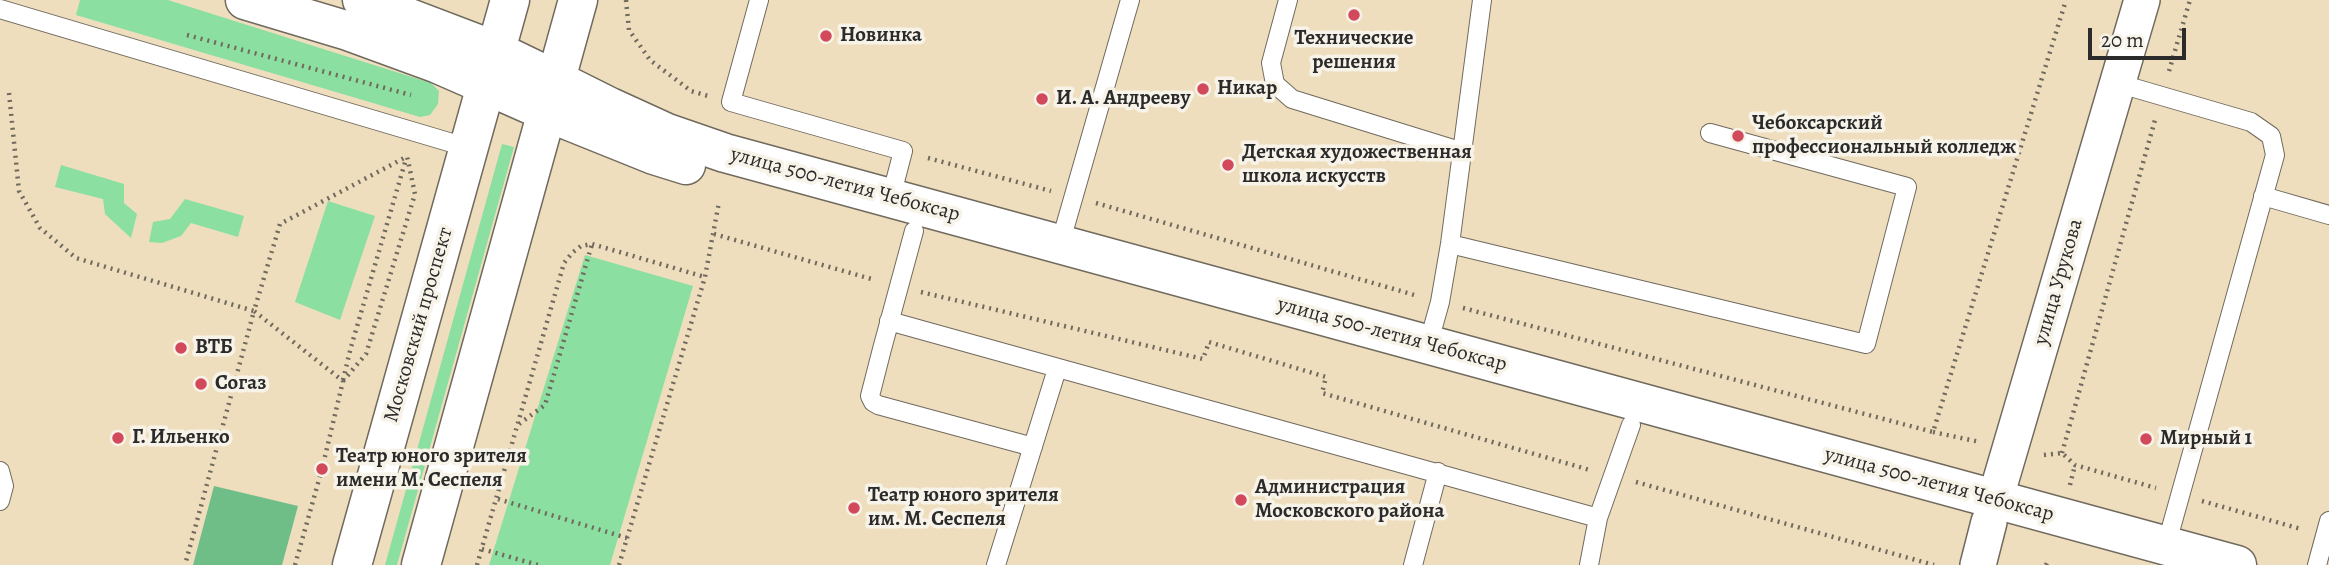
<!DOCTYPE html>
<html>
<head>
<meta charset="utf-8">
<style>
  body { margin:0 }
  #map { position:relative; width:2329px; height:565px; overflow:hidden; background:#efdebe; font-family:Alegreya,serif }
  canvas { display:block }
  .scale { position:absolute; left:2088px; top:28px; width:98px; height:32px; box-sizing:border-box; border:4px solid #2b2b2b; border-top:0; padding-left:9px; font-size:21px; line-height:24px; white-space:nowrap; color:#2b2b2b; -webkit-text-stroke:5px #f7f3e8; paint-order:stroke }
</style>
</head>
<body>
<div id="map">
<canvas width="2329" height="565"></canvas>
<div class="scale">20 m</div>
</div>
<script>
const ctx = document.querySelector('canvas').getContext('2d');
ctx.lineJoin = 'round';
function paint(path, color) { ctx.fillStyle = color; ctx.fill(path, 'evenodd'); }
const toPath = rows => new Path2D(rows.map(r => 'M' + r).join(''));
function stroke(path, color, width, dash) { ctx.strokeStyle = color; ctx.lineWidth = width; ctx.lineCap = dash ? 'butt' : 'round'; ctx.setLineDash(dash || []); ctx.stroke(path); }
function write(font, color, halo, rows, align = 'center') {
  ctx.font = font + ' Alegreya,serif'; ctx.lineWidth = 7; ctx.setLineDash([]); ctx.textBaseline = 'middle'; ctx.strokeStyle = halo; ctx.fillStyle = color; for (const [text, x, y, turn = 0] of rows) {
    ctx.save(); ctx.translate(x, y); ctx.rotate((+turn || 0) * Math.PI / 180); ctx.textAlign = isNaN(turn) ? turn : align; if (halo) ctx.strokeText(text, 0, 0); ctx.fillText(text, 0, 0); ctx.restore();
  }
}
const green = toPath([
  [80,0,168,0,431,83,439,91,438,104,430,115,420,117,76,15],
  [502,144,514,147,397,565,385,565],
  [61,165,124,184,124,203,137,214,131,238,105,214,103,199,55,187],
  [185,199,244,216,238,237,191,223,181,236,162,243,149,242,153,222,170,219],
  [328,201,375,216,340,320,295,302],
  [585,255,693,286,610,565,489,565]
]);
const forest = toPath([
  [214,486,298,506,282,565,193,565]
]);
const path = toPath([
  [626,0,629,30,650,60,691,91,708,96],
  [187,35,411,95],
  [2169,71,2190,0],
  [9,93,19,191,40,228,76,258,254,311,185,565],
  [928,158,1051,191],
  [1096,203,1418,296],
  [714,234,875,280],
  [921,292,1203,359,1209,342,1326,377,1322,393,1590,470],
  [1463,308,1933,432,2066,0],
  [343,380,351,347,406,159],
  [343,381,366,354,415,194,407,156],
  [519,424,545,405,592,244],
  [1933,432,1980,442],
  [2062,453,2155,120],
  [2044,455,2062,453,2075,465,2156,488],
  [1636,482,1934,565],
  [2070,485,2075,465],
  [498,499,627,538],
  [2202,501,2301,529],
  [482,549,538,565],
  [295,565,322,469,343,381,254,311,280,224,406,157],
  [477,565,564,263,572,253,581,246,592,244,705,277],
  [619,565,705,277,719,202],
  [2046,565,2048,561]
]);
const lane = toPath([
  [759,0,731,102,903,151,891,197],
  [1288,0,1271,63,1275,84,1292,99,1463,152],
  [0,9,469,148],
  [2117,83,2251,122,2271,136,2275,155,2166,546],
  [2263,196,2329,215],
  [914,231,882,349,870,396,873,402,878,405,1033,447],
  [1060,244,1130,0],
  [1450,244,1866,344,1907,187,1710,133],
  [889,321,1598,518],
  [1428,345,1440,302,1450,244,1482,0],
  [0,471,4,486,0,501],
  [996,565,1057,369],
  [1413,565,1438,472],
  [1589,565,1598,518,1631,425],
  [2317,565,2329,521]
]);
const street = toPath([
  [1995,500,2142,0],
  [1978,565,1989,522]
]);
const secondary = toPath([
  [245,0,345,30,438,64,486,85],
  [362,0,496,51],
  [556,80,610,107,667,133,725,153,2237,565],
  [547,112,654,155,686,165]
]);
const primary = toPath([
  [496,51,556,80],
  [486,85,547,112],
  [352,565,510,0],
  [421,565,578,0]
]);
const markers = [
  [1354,15,7,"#d1495b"],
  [826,36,7,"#d1495b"],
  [1203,89,7,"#d1495b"],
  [1042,99,7,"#d1495b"],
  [1738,136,7,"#d1495b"],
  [1228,165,7,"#d1495b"],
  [181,348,7,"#d1495b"],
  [201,384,7,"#d1495b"],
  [118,438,7,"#d1495b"],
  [2146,439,7,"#d1495b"],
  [322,469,7,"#d1495b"],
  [1241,500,7,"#d1495b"],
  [854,508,7,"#d1495b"]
];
const poiNames = [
  ["Новинка",840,36],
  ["Технические",1354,39,"center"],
  ["решения",1354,63,"center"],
  ["Никар",1217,89],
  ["И. А. Андрееву",1056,99],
  ["Чебоксарский",1752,124],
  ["профессиональный колледж",1752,148],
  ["Детская художественная",1242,153],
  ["школа искусств",1242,177],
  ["ВТБ",195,348],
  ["Согаз",215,384],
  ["Г. Ильенко",132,438],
  ["Мирный 1",2160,439],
  ["Театр юного зрителя",336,457],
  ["имени М. Сеспеля",336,481],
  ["Администрация",1255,488],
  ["Московского района",1255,512],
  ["Театр юного зрителя",868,496],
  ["им. М. Сеспеля",868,520]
];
const streetNames = [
  ["улица 500-летия Чебоксар",845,185,15],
  ["улица Урукова",2059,282,-74],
  ["Московский проспект",419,325,-74],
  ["улица 500-летия Чебоксар",1392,335,15],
  ["улица 500-летия Чебоксар",1939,485,15]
];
paint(green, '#8bdfa1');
paint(forest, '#70be87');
stroke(lane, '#706a5e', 20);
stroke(street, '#706a5e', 38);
stroke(secondary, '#706a5e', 41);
stroke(primary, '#706a5e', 41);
stroke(path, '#706a5e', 4.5, [2, 5]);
stroke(lane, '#fff', 18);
stroke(street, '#fff', 35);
stroke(secondary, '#fff', 38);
stroke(primary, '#fff', 38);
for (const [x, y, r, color] of markers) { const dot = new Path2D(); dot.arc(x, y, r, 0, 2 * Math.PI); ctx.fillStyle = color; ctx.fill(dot); stroke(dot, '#f7f3e8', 2.5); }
write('bold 21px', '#2b2b2b', '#f7f3e8', poiNames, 'left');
write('21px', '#2b2b2b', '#f7f3e8', streetNames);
</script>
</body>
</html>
